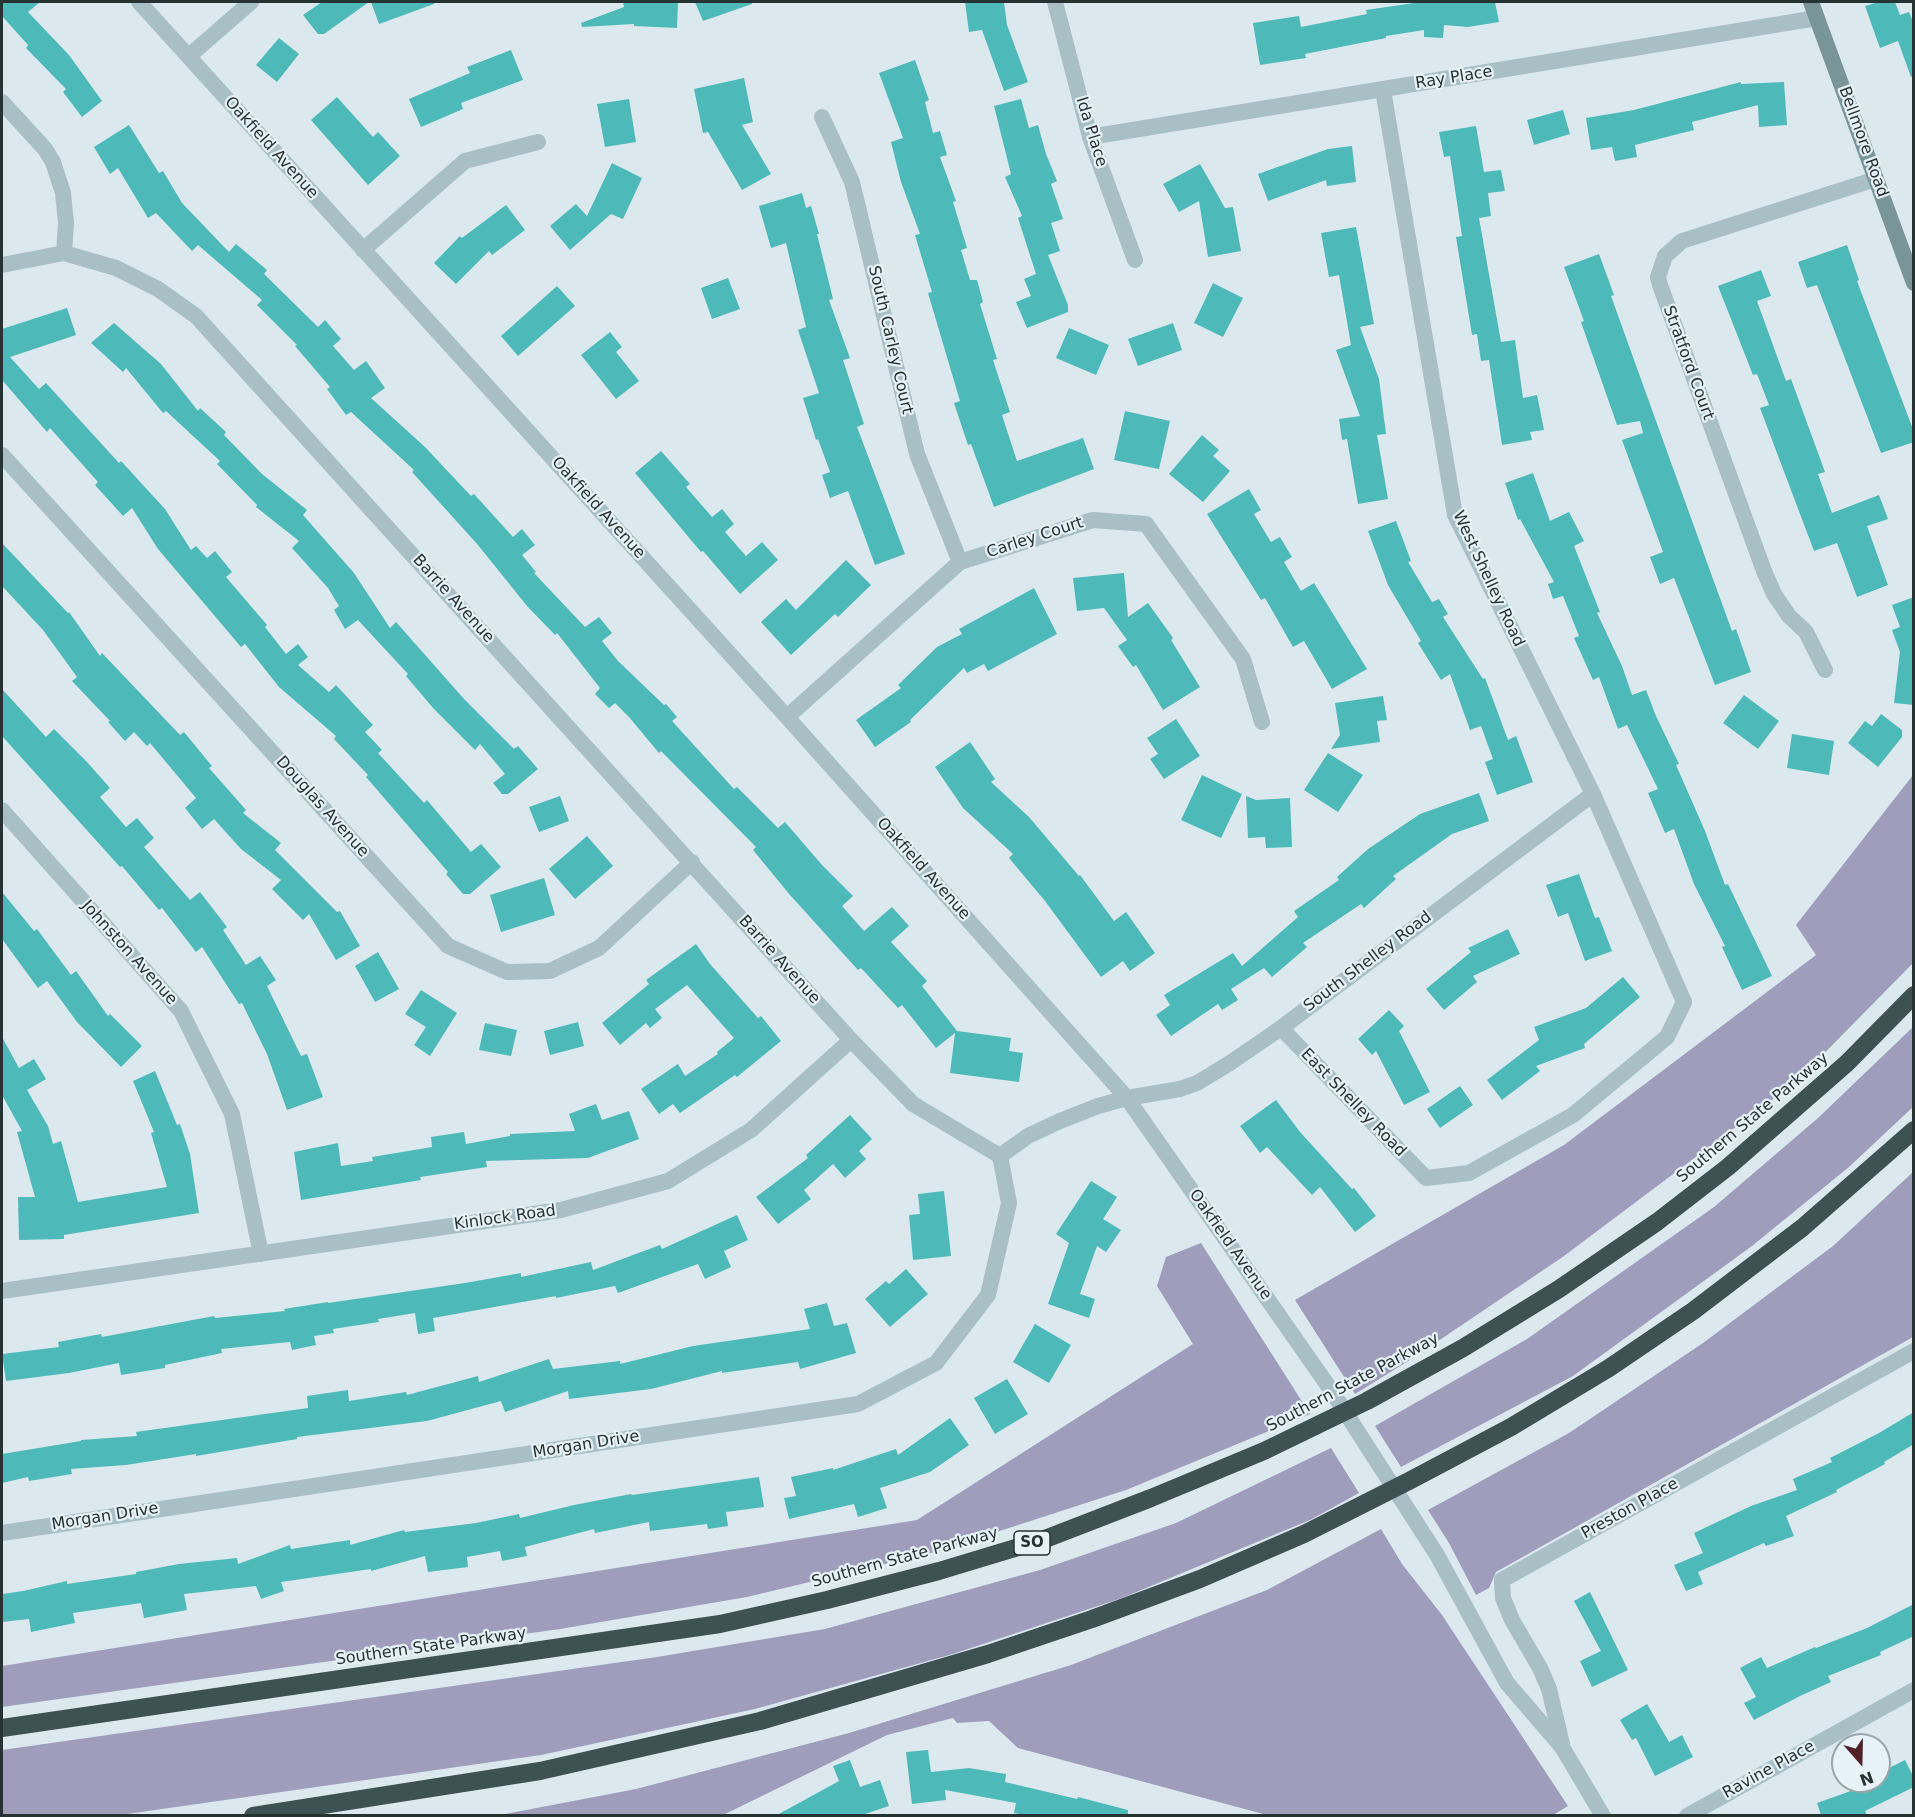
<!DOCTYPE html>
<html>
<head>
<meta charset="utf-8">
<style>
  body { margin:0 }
  #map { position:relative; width:1915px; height:1817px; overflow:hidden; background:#dbe9ef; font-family:"DejaVu Sans",sans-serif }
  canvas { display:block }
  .frame { position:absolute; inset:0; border:3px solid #273233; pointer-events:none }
  .north { position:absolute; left:1831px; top:1733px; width:60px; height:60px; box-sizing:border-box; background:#e6f2f7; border:2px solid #9aa5a9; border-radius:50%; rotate:160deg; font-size:16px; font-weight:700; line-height:24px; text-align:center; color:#273233 }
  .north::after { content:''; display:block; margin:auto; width:21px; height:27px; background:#502129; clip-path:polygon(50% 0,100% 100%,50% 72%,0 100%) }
</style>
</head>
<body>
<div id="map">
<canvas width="1915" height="1817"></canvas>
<div class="frame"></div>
<div class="north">N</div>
</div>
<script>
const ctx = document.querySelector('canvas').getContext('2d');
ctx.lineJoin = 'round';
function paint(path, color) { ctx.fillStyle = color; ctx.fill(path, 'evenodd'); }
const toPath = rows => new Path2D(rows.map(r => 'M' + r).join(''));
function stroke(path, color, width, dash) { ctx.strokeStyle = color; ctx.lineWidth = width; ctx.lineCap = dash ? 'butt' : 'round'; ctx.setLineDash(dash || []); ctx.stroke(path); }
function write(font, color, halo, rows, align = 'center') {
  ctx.font = font + ' "DejaVu Sans",sans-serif'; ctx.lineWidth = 4.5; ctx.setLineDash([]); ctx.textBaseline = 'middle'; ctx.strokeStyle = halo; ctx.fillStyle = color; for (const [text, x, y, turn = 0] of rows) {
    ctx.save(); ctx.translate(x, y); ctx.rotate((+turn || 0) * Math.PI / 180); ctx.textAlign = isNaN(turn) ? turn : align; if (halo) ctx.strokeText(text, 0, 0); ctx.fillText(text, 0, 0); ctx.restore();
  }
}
const green = toPath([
  [1913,775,1913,963,1797,1081,1564,1256,1413,1358,1355,1394,1295,1300,1564,1145,1816,955,1796,925],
  [1913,1027,1913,1107,1849,1167,1752,1246,1573,1376,1401,1467,1375,1426,1527,1339,1714,1207,1818,1118],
  [1913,1172,1913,1337,1496,1572,1489,1588,1476,1595,1449,1543,1428,1510,1569,1433,1703,1343,1833,1246],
  [1201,1243,1310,1414,1126,1490,935,1552,747,1597,560,1629,2,1707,2,1666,917,1520,1193,1344,1157,1286,1166,1257],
  [1331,1448,1359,1493,1310,1520,1122,1598,953,1654,755,1709,541,1755,120,1815,2,1816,2,1750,657,1657,825,1629,1040,1570,1176,1523],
  [1381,1529,1402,1564,1442,1615,1568,1806,1553,1815,1267,1815,1018,1748,989,1721,957,1723,953,1718,887,1735,723,1815,500,1815,636,1789,849,1733,1071,1665,1267,1590]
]);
const building = toPath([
  [2,2,40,2,28,12,69,55,102,101,82,117,63,92,66,89,26,48,28,45,2,16],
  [322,2,369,2,324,34,318,34,303,15],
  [371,2,434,2,434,4,379,24],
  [623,2,678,2,677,28,634,26,634,24,582,27,581,23,624,7],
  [695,2,752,2,752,4,703,21],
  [965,2,1004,2,1007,25,1028,82,1004,91,982,30,969,32],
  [1421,2,1495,2,1499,22,1468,27,1444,25,1443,38,1424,37,1424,30,1386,36,1386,38,1305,54,1306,58,1260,65,1253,23,1299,16,1301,27,1367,14,1366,10],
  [1879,2,1895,2,1900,15,1909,12,1914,24,1914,76,1911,77,1898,41,1880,48,1865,6],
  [279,38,299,54,277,82,256,65],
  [511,50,523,80,461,103,463,109,421,127,409,99,470,73,467,67],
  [915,60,929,100,925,102,933,133,940,131,947,155,940,157,956,201,953,202,967,248,961,250,970,280,977,280,983,302,980,304,997,359,993,360,1010,412,1002,415,1017,461,1083,438,1094,469,994,507,971,444,968,445,954,403,960,401,928,293,932,292,915,235,920,234,901,182,891,142,903,138,879,73],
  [744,78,753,122,742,125,771,174,742,190,708,132,703,133,694,89],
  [1741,82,1741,84,1784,82,1787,125,1759,127,1758,105,1692,122,1694,130,1635,145,1637,157,1615,161,1612,147,1591,150,1586,118,1634,110],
  [337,97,373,137,378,132,400,156,368,185,311,120],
  [629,99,636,142,605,147,597,104],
  [1021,99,1029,128,1038,125,1046,154,1057,181,1051,184,1063,219,1051,223,1060,251,1048,255,1068,305,1068,312,1027,328,1016,302,1031,296,1024,279,1036,274,1018,218,1022,216,1005,177,1011,174,994,106],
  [1563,110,1570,134,1534,145,1527,120],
  [129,125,159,173,163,171,182,203,229,252,236,244,267,270,264,274,318,327,325,320,341,339,333,346,354,370,366,361,385,388,371,398,425,447,471,496,474,494,513,537,522,529,535,545,522,555,536,572,534,573,585,627,599,617,612,633,602,641,618,661,664,705,666,704,677,717,672,721,734,789,737,787,778,828,785,822,822,865,853,896,842,906,864,931,892,907,909,926,891,942,927,981,922,986,957,1031,1011,1038,1009,1051,1023,1053,1019,1082,950,1073,955,1033,936,1048,902,1005,898,1008,861,968,858,970,790,895,753,850,756,847,661,751,659,753,629,717,615,703,609,708,595,694,600,688,557,633,555,635,527,606,478,545,412,472,414,470,351,412,346,415,327,389,330,387,295,346,297,345,257,305,262,300,198,245,192,251,156,213,148,218,118,168,110,174,94,147],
  [1476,126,1484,172,1501,170,1505,191,1488,193,1491,216,1479,218,1501,342,1515,340,1523,398,1537,395,1544,430,1530,432,1532,440,1502,445,1489,360,1481,361,1477,334,1472,335,1456,237,1462,236,1450,156,1444,157,1439,132],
  [1352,146,1356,182,1327,186,1326,180,1268,201,1258,174,1328,149],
  [612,163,642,178,623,219,611,214,570,250,550,226,576,204,587,216],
  [1200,164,1225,208,1233,207,1241,251,1208,257,1199,201,1179,212,1163,184],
  [802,193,806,208,811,206,819,234,817,234,833,299,829,300,850,358,843,360,864,424,857,427,905,554,875,565,848,491,830,498,822,475,830,472,818,439,816,440,803,398,819,393,798,330,806,327,786,243,771,248,759,206],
  [506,205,525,230,492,255,489,251,456,284,434,263,460,236,462,238],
  [1356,227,1374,324,1360,327,1379,379,1386,434,1377,435,1388,499,1358,504,1347,439,1342,440,1339,419,1360,416,1336,350,1351,345,1339,275,1329,277,1321,233],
  [1847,245,1859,280,1857,281,1914,432,1914,442,1881,453,1817,285,1807,288,1798,262],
  [1599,254,1614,295,1611,296,1713,579,1732,631,1736,629,1751,672,1715,685,1674,578,1660,584,1650,557,1663,552,1622,440,1643,433,1640,421,1617,425,1581,322,1584,321,1564,267],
  [1761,270,1771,296,1757,301,1786,381,1791,379,1825,472,1818,474,1832,513,1879,495,1888,519,1867,526,1888,585,1857,597,1837,543,1814,551,1760,408,1769,405,1757,374,1753,375,1718,286],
  [728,278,740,309,712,319,701,288],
  [1213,283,1243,298,1223,337,1194,323],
  [557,286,575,306,518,356,501,336],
  [67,308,76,335,10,357,39,389,46,383,119,463,121,461,165,509,191,550,196,546,207,558,215,551,232,572,226,577,267,625,265,627,286,654,298,644,308,657,298,665,329,692,336,685,373,725,365,732,382,750,378,753,424,803,427,800,471,852,481,844,501,867,470,894,463,894,446,874,448,872,366,777,368,775,334,739,336,736,279,687,245,644,241,647,158,549,132,508,123,516,95,485,98,482,50,428,47,432,2,380,2,329],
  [114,323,161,364,198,411,200,408,226,432,224,435,262,474,307,510,303,515,354,573,390,628,396,622,464,699,514,749,518,746,538,769,508,794,502,794,493,783,505,774,480,744,475,750,433,708,406,676,408,674,358,620,345,629,334,610,339,606,328,588,292,548,299,541,256,507,257,505,217,464,220,461,166,411,163,413,126,368,123,372,91,343],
  [1173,323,1182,350,1138,366,1128,339],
  [1069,328,1109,345,1096,375,1056,358],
  [610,332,622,347,616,352,639,381,616,399,581,355],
  [1125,411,1170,421,1159,469,1114,460],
  [1202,435,1219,450,1213,456,1230,471,1203,502,1169,474],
  [661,451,690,484,686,487,712,517,722,509,734,524,725,532,746,556,762,542,778,560,740,594,703,551,701,552,635,473],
  [1533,473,1550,521,1569,512,1584,541,1574,546,1600,612,1597,613,1622,666,1632,695,1646,690,1656,716,1679,764,1676,765,1705,831,1725,885,1728,884,1772,976,1742,990,1722,947,1725,946,1694,884,1674,829,1665,833,1648,793,1658,789,1627,725,1618,729,1599,677,1593,680,1574,638,1579,636,1563,596,1553,599,1548,584,1554,582,1520,519,1518,520,1505,483],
  [1249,489,1261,510,1254,514,1271,542,1280,537,1292,557,1284,562,1301,591,1314,583,1367,669,1332,689,1304,641,1293,647,1265,598,1261,600,1207,514],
  [1396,521,1411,561,1408,562,1432,602,1439,599,1448,614,1443,617,1483,679,1485,678,1508,740,1516,736,1533,782,1497,795,1485,762,1493,759,1481,726,1470,730,1450,674,1441,680,1418,643,1421,641,1388,585,1368,531],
  [2,543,68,613,69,612,100,656,102,653,180,735,184,732,212,766,209,768,246,810,243,813,281,843,275,850,337,912,340,911,360,946,336,960,309,914,303,920,272,889,281,880,241,849,214,819,202,829,185,808,196,798,150,743,147,746,134,732,125,741,108,722,110,721,72,681,77,677,43,630,2,586],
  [846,560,871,585,838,617,835,614,791,655,761,622,786,599,796,610],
  [1124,573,1128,617,1148,603,1173,638,1171,640,1200,687,1163,710,1136,665,1133,667,1118,646,1127,640,1104,608,1077,611,1073,578],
  [1034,588,1057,634,988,671,984,664,967,673,964,668,910,720,911,722,875,747,856,720,901,688,898,685,937,647,962,634,959,629],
  [1914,597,1914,705,1894,703,1900,652,1892,630,1900,627,1892,605],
  [2,689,46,737,54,729,87,762,110,788,100,797,126,827,137,818,154,838,144,847,190,900,200,892,227,927,223,930,246,965,260,956,276,980,267,986,301,1056,307,1054,323,1097,287,1110,267,1054,242,1003,239,1004,202,947,196,952,162,908,159,910,122,866,120,867,2,736],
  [1744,695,1779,721,1758,749,1723,723],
  [1383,696,1387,720,1377,721,1380,742,1331,749,1340,735,1335,703],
  [1881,714,1902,730,1902,737,1878,767,1848,743,1865,721,1872,726],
  [1176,719,1200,756,1164,779,1150,759,1158,754,1147,738],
  [1792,734,1834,741,1829,775,1787,768],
  [970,742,995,779,991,782,1029,817,1079,876,1080,875,1114,921,1126,912,1155,953,1130,971,1123,961,1101,977,1045,901,1009,858,1013,854,963,808,935,767],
  [1328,753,1363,775,1338,812,1304,790],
  [1202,775,1242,794,1221,838,1181,820],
  [1479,793,1489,821,1452,834,1393,876,1396,879,1364,908,1361,904,1303,943,1307,947,1272,977,1264,968,1231,989,1238,1000,1222,1010,1218,1004,1171,1036,1156,1015,1170,1005,1164,995,1233,953,1242,966,1298,917,1294,911,1339,880,1337,877,1368,849,1420,814],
  [560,796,569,821,539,832,529,807],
  [1246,796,1256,800,1290,798,1292,847,1266,848,1265,837,1248,838],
  [587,836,613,866,575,899,549,869],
  [1579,874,1595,918,1599,917,1612,951,1585,961,1568,913,1558,917,1546,885],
  [544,878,555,915,501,932,490,895],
  [2,892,34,931,37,929,71,975,76,971,108,1016,110,1014,142,1046,121,1067,77,1022,47,981,38,988,2,939],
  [1508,929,1520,954,1473,976,1477,982,1444,1010,1426,989,1471,952,1468,948],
  [696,944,710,964,758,1018,761,1016,781,1041,737,1077,735,1075,680,1113,673,1104,659,1114,641,1089,678,1064,685,1076,718,1054,717,1052,734,1038,687,985,655,1009,662,1018,650,1028,646,1023,620,1045,602,1023,649,984,646,980],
  [378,952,399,989,375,1002,355,966],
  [1623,977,1640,997,1584,1044,1585,1048,1536,1066,1540,1071,1502,1100,1487,1080,1539,1040,1534,1027,1586,1008],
  [421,990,457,1013,430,1056,414,1045,426,1027,405,1014],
  [1389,1010,1404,1026,1399,1031,1430,1092,1404,1105,1376,1051,1372,1055,1358,1039],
  [578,1022,584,1046,550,1055,544,1031],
  [485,1023,517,1030,511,1056,479,1050],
  [2,1037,19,1068,34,1059,46,1079,27,1090,48,1126,53,1144,61,1141,78,1202,167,1187,151,1133,154,1132,133,1081,155,1071,177,1125,180,1124,190,1154,199,1213,64,1235,64,1239,19,1240,18,1197,35,1197,17,1132,22,1131,2,1095],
  [1460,1086,1473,1105,1440,1128,1427,1109],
  [1276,1100,1300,1132,1352,1189,1354,1188,1376,1216,1355,1232,1320,1187,1312,1195,1267,1147,1260,1153,1240,1126],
  [596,1104,602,1120,629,1111,639,1139,588,1158,486,1161,487,1167,420,1177,421,1180,301,1200,294,1152,338,1143,341,1166,373,1161,372,1157,432,1147,431,1137,464,1132,466,1144,510,1136,510,1134,575,1131,569,1114],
  [850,1115,872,1139,859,1151,866,1159,845,1178,833,1164,804,1190,811,1199,778,1224,756,1197,808,1158,806,1155],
  [1091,1181,1117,1197,1103,1219,1121,1230,1106,1252,1097,1246,1080,1294,1095,1299,1089,1318,1048,1304,1069,1243,1056,1234],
  [944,1191,951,1256,913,1260,909,1215,920,1214,918,1194],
  [737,1215,748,1240,724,1251,731,1267,705,1279,698,1264,618,1293,615,1286,556,1298,556,1296,433,1318,435,1331,418,1334,415,1313,378,1319,379,1322,333,1329,334,1333,314,1336,316,1345,292,1350,290,1342,221,1349,222,1353,165,1365,165,1368,121,1375,119,1363,69,1373,6,1381,2,1354,59,1347,58,1342,101,1334,102,1337,214,1316,215,1318,285,1311,284,1309,328,1302,328,1303,465,1283,521,1273,521,1277,591,1262,593,1270,660,1245,662,1249],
  [906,1269,928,1294,890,1327,865,1299,886,1281,889,1284],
  [827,1303,834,1326,847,1323,856,1353,800,1369,798,1362,722,1373,722,1371,651,1389,569,1399,568,1391,505,1412,501,1401,427,1421,297,1437,297,1439,196,1456,196,1454,126,1465,71,1469,72,1474,29,1481,28,1477,2,1483,2,1454,81,1441,81,1440,137,1436,136,1432,308,1408,307,1396,348,1390,349,1401,406,1392,407,1395,478,1376,479,1382,549,1359,553,1369,620,1361,620,1364,693,1346,810,1329,804,1309],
  [1035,1324,1071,1345,1049,1383,1013,1362],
  [1007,1379,1028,1414,995,1434,974,1398],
  [1914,1412,1914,1444,1884,1462,1885,1464,1836,1490,1837,1492,1786,1516,1794,1536,1766,1546,1764,1543,1698,1572,1703,1584,1686,1591,1674,1565,1703,1553,1694,1533,1751,1506,1797,1490,1793,1479,1832,1462,1830,1458,1879,1433],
  [950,1418,969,1445,930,1472,880,1488,887,1508,858,1517,854,1504,789,1519,784,1498,796,1496,791,1477,833,1468,833,1470,896,1449,898,1455],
  [759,1477,764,1507,726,1512,728,1526,708,1529,707,1524,650,1531,649,1522,595,1533,594,1529,525,1547,527,1556,502,1561,500,1551,467,1557,468,1567,428,1572,425,1556,371,1571,371,1569,281,1582,284,1591,261,1599,256,1586,184,1594,187,1610,144,1618,141,1603,73,1613,75,1623,31,1632,29,1619,2,1622,2,1594,23,1591,67,1581,67,1584,136,1574,136,1572,179,1564,237,1558,238,1564,290,1545,291,1549,350,1540,350,1545,404,1530,405,1532,476,1523,519,1514,520,1518,574,1505,631,1494,632,1495],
  [1590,1592,1628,1670,1592,1687,1580,1661,1601,1651,1574,1601],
  [1914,1604,1914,1636,1880,1652,1881,1655,1828,1676,1831,1682,1800,1696,1754,1720,1744,1703,1756,1697,1740,1668,1761,1657,1767,1668,1815,1647,1816,1648,1867,1628],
  [1647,1704,1669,1742,1682,1735,1693,1757,1655,1776,1636,1738,1632,1740,1620,1720],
  [928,1750,931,1772,969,1768,1006,1774,1005,1782,1077,1799,1078,1797,1128,1810,1128,1815,1025,1815,1014,1813,1016,1803,945,1790,946,1800,912,1804,906,1752],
  [850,1760,860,1787,880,1780,889,1806,862,1815,777,1815,839,1781,833,1766],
  [1905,1760,1914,1778,1914,1787,1865,1811,1867,1815,1821,1815,1817,1803,1879,1781,1879,1773]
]);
const minor = toPath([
  [139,2,787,717,1127,1098,1331,1390,1437,1555,1507,1683,1562,1747,1603,1816],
  [1055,2,1090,137,1135,260],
  [189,56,251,2],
  [2,102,45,149,53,162,63,193,66,223,64,253],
  [822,117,852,182,917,454,960,562],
  [1090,137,1817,18],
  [363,250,465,161,538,142],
  [2,265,64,253,116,268,158,289,196,316,851,1040,913,1104,1000,1156,1028,1136,1060,1121,1098,1106,1127,1098,1180,1089,1197,1083,1230,1063,1281,1028,1593,794],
  [2,455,448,946,507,972,550,971,599,948,692,862],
  [1825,670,1806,632,1789,616,1774,594,1764,571,1660,285,1658,277,1665,256,1682,241,1876,179],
  [787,717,960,562,1093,520,1146,524,1243,659,1262,722],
  [2,810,181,1011,232,1114,261,1254],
  [1281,1028,1426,1178,1469,1173,1573,1115,1667,1037,1684,1002,1593,794,1455,515,1383,90],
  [2,1291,561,1210,668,1181,751,1130,851,1040],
  [2,1533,858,1404,936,1363,988,1295,1009,1203,1000,1156],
  [1562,1744,1549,1689,1540,1668,1512,1620,1503,1598,1502,1580,1914,1351],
  [1687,1816,1914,1690]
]);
const secondary = toPath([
  [1811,2,1914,283]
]);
const motorway = toPath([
  [2,1728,720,1624,827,1600,939,1571,1045,1539,1151,1498,1264,1451,1367,1401,1463,1348,1559,1289,1657,1222,1728,1167,1847,1063,1914,995],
  [253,1816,540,1771,760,1721,988,1654,1092,1619,1200,1579,1304,1534,1409,1481,1511,1427,1609,1368,1693,1311,1802,1228,1914,1130]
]);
const shields = [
  [1032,1543,36]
];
const shieldNames = [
  ["SO",1032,1543]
];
const streetNames = [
  ["Ray Place",1454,78,-9],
  ["Ida Place",1091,132,73],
  ["Bellmore Road",1863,142,70],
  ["Oakfield Avenue",271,148,48],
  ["South Carley Court",890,340,77],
  ["Stratford Court",1688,363,70],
  ["Oakfield Avenue",598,508,48],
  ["Carley Court",1035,538,-18],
  ["West Shelley Road",1488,579,65],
  ["Barrie Avenue",453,599,48],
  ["Douglas Avenue",322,807,48],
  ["Oakfield Avenue",923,869,48],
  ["Johnston Avenue",129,953,48],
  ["Barrie Avenue",779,960,48],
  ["South Shelley Road",1368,962,-37],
  ["East Shelley Road",1353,1103,46],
  ["Southern State Parkway",1753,1118,-40],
  ["Kinlock Road",505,1218,-8],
  ["Oakfield Avenue",1230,1245,55],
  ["Southern State Parkway",1353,1383,-28],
  ["Morgan Drive",586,1445,-9],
  ["Preston Place",1630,1509,-29],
  ["Morgan Drive",105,1517,-9],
  ["Southern State Parkway",905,1558,-15],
  ["Southern State Parkway",431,1647,-8],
  ["Ravine Place",1769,1770,-29]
];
paint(green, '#9f9cbc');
paint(building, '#4eb9b9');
stroke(minor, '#a8bfc5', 16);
stroke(secondary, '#7a9599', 16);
stroke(motorway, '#3f5253', 18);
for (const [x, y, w] of shields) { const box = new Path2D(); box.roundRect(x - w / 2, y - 12, w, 24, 4.5); ctx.fillStyle = '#e6f2f7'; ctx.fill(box); stroke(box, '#273233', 1.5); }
write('bold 15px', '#273233', null, shieldNames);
write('16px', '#273233', '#e6f2f7', streetNames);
</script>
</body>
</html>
